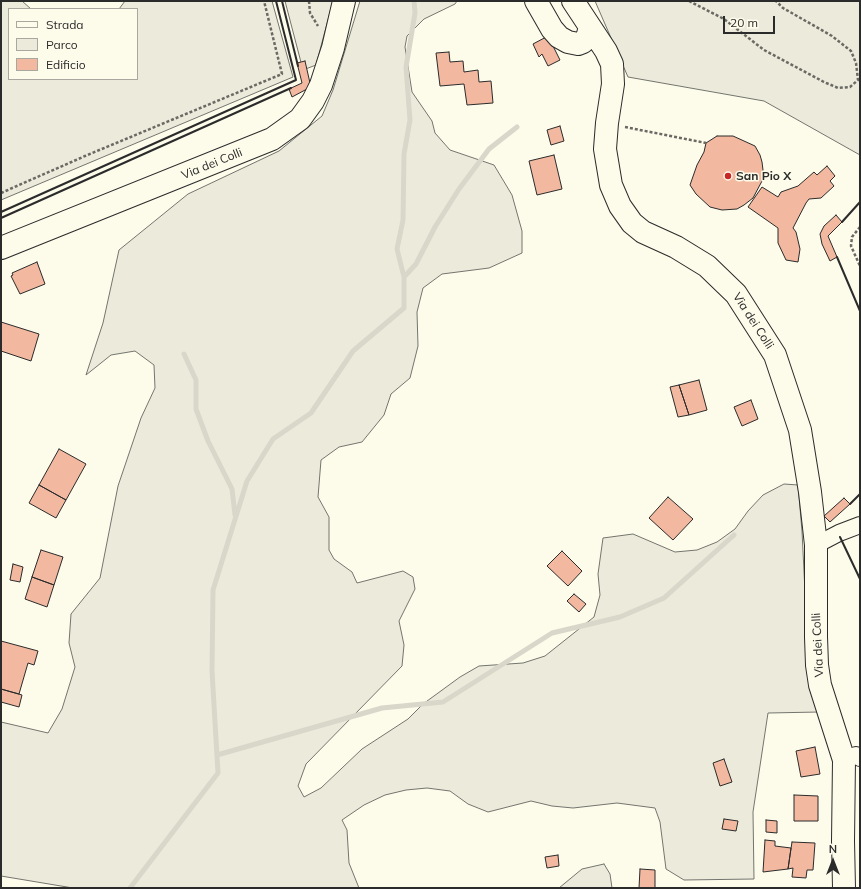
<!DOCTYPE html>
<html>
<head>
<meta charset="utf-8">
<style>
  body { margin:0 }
  #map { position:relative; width:861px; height:889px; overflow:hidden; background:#fdfbea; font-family:Mulish,sans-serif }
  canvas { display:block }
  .frame { position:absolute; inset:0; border:2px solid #2b2b2b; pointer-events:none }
  .legend { position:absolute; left:8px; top:8px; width:130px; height:72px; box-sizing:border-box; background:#fdfbea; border:1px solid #a9a89e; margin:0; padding:5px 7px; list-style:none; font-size:12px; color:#2b2b2b }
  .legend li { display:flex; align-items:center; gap:8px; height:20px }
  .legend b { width:20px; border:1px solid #a9a89e }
  .north { position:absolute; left:813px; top:841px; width:40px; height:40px; -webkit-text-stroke:3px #fdfbea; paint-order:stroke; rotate:0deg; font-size:11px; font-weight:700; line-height:16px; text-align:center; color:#2b2b2b }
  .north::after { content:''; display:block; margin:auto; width:14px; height:18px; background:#2b2b2b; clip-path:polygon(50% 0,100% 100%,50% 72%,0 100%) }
  .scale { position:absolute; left:723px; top:16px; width:52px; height:18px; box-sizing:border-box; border:2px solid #2b2b2b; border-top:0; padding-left:5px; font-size:12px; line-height:14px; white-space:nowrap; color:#2b2b2b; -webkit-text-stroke:3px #fdfbea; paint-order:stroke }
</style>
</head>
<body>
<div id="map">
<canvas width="861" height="889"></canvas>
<div class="frame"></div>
<ul class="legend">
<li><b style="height:5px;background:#fdfbea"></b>Strada</li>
<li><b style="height:11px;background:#ecebdb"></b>Parco</li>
<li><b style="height:11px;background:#f2b8a0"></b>Edificio</li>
</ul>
<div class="north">N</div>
<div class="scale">20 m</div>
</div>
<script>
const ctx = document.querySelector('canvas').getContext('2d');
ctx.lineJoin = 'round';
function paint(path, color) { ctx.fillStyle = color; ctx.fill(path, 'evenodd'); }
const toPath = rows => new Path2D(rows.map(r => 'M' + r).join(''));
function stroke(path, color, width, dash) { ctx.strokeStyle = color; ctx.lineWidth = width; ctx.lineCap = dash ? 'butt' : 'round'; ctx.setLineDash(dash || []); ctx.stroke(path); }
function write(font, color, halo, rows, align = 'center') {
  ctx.font = font + ' Mulish,sans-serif'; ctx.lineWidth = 3; ctx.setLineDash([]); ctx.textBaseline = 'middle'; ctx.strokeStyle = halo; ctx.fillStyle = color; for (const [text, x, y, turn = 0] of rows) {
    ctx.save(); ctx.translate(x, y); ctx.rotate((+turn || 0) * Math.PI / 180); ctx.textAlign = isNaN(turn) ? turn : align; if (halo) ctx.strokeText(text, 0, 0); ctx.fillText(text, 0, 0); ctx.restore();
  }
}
const green = toPath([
  [1,1,22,1,31,9,9,9,9,79,137,79,137,9,119,9,125,1,272,1,293,77,1,200,1,1],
  [285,1,333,1,316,65,303,70,285,1],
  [360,1,457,1,455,4,424,19,407,36,405,47,412,92,432,121,435,133,450,150,494,165,512,195,522,231,522,253,489,268,442,274,423,288,417,312,418,346,410,378,391,394,384,415,362,442,339,447,321,460,318,497,329,517,329,550,334,559,352,572,357,583,403,571,413,577,415,589,399,621,404,645,402,666,306,764,298,786,304,797,321,788,362,749,408,719,423,704,460,677,479,666,523,663,545,656,594,617,600,595,598,574,603,538,633,534,675,552,697,550,717,542,735,529,748,511,763,495,784,484,798,485,802,531,805,592,805,634,810,669,819,712,768,713,753,812,754,879,684,880,666,869,660,822,655,808,617,803,573,808,552,806,531,801,488,812,468,804,450,791,427,788,406,790,385,795,364,805,342,820,347,830,349,863,359,888,73,888,1,876,1,722,48,733,62,709,75,667,69,643,71,614,100,578,118,486,141,418,155,388,154,365,135,351,111,355,86,375,103,323,119,250,188,194,279,151,322,116,333,90,360,1],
  [595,1,860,1,860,155,764,101,628,77,595,1],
  [604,864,610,874,612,888,559,888,582,869,604,864]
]);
const stream = toPath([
  [404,277,416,264,435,227,459,189,489,149,517,127],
  [184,354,196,380,196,409,208,441,232,489,235,515],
  [217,755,382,708,443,702,552,633,620,617,664,598,734,535],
  [130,888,218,773,212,671,213,590,247,481,273,439,311,413,353,351,404,308,404,277,397,249,403,220,404,154,410,120,406,67,415,13,414,1]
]);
const building = toPath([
  [548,36,560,60,548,66,542,54,539,57,533,44,548,36],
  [449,52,450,62,463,61,464,72,478,70,479,82,491,81,493,103,467,105,464,84,440,86,436,53,449,52],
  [305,61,310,83,307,89,292,97,289,89,302,83,297,63,305,61],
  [560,126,564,141,551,145,547,130,560,126],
  [717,136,733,136,755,146,760,155,762,162,763,170,762,181,753,198,744,205,737,209,722,210,710,207,696,194,690,185,697,165,704,152,706,143,717,136],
  [554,155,562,189,537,195,529,161,554,155],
  [827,166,835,176,830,181,834,186,821,198,809,199,806,203,793,228,796,232,800,249,798,262,786,260,778,243,778,228,748,207,762,187,778,197,781,192,798,186,814,172,817,175,827,166],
  [836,215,842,222,828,236,837,257,830,261,822,244,820,234,824,226,836,215],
  [37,262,45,284,20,294,11,276,13,275,12,273,37,262],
  [1,322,39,334,31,361,1,351,1,322],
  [699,380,707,410,689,415,679,385,699,380],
  [679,385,689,415,678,417,670,387,679,385],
  [751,400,758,419,742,426,734,407,751,400],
  [59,449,86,464,66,500,39,485,59,449],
  [39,485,66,500,56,518,29,503,39,485],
  [668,497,693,519,673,540,649,518,668,497],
  [844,498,850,504,830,522,824,516,844,498],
  [41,550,63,557,54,585,32,577,41,550],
  [562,551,582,571,568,586,547,566,562,551],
  [13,564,23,567,20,582,10,580,13,564],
  [32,577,54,585,47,607,25,599,32,577],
  [574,594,586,604,579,612,567,601,574,594],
  [1,641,38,651,34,665,28,663,19,694,1,689,1,641],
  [1,689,22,695,19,707,1,702,1,689],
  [815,747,820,774,801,777,796,751,815,747],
  [724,759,732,782,720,786,713,763,724,759],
  [794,795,818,796,818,821,794,821,794,795],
  [724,819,738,821,736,831,722,829,724,819],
  [766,820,777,821,777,833,766,832,766,820],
  [765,840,775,841,775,846,791,848,788,869,763,872,765,840],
  [792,842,815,843,813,870,807,870,806,878,792,877,793,868,788,869,792,842],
  [558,855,559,866,547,868,545,857,558,855],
  [640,869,655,870,655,888,639,888,640,869]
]);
const path = toPath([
  [309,1,310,13,318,26],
  [689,1,724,19,764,50,824,82,838,88,850,87,858,80,856,63,851,51,832,36,783,8,776,1],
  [625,127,706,143],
  [1,193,85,156,282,74,264,1],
  [860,227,852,237,851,246,860,266]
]);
const street = toPath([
  [816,545,839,533,860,525],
  [844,760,856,755,860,758]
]);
const secondary = toPath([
  [536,1,552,29,559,37,568,42,578,44,583,42,587,38,590,27],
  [573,1,606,51,612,64,613,84,607,123,605,149,611,185,620,206,632,223,643,232,676,247,707,266,736,294,775,355,800,430,810,492,816,545,816,637,817,665,820,685,844,760,843,841,844,888],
  [1,248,272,139,300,119,313,101,321,85,333,48,344,1]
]);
const wall = toPath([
  [282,1,298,66],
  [1,212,296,80,276,1],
  [1,218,291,88],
  [842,222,860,202],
  [837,257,860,311],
  [850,504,860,494],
  [840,537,860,579]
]);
const markers = [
  [728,176,4,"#c62828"]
];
const streetNames = [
  ["Via dei Colli",212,164,-22],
  ["Via dei Colli",753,321,57],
  ["Via dei Colli",818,645,-93]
];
const poiNames = [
  ["San Pio X",736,176]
];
paint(green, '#ecebdb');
stroke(green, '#74746e', 1);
stroke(stream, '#d8d7c9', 5);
paint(building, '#f2b8a0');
stroke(building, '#2b2b2b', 1);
stroke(street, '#2b2b2b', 18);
stroke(secondary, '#2b2b2b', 24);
stroke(path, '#6a6964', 2.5, [3, 2]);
stroke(street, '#fdfbea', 16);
stroke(secondary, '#fdfbea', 22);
stroke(wall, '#2b2b2b', 2);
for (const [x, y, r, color] of markers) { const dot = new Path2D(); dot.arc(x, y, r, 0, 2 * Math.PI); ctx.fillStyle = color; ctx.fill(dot); stroke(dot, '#fdfbea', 1.5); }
write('12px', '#2b2b2b', '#fdfbea', streetNames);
write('bold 12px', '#2b2b2b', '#fdfbea', poiNames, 'left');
</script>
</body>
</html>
